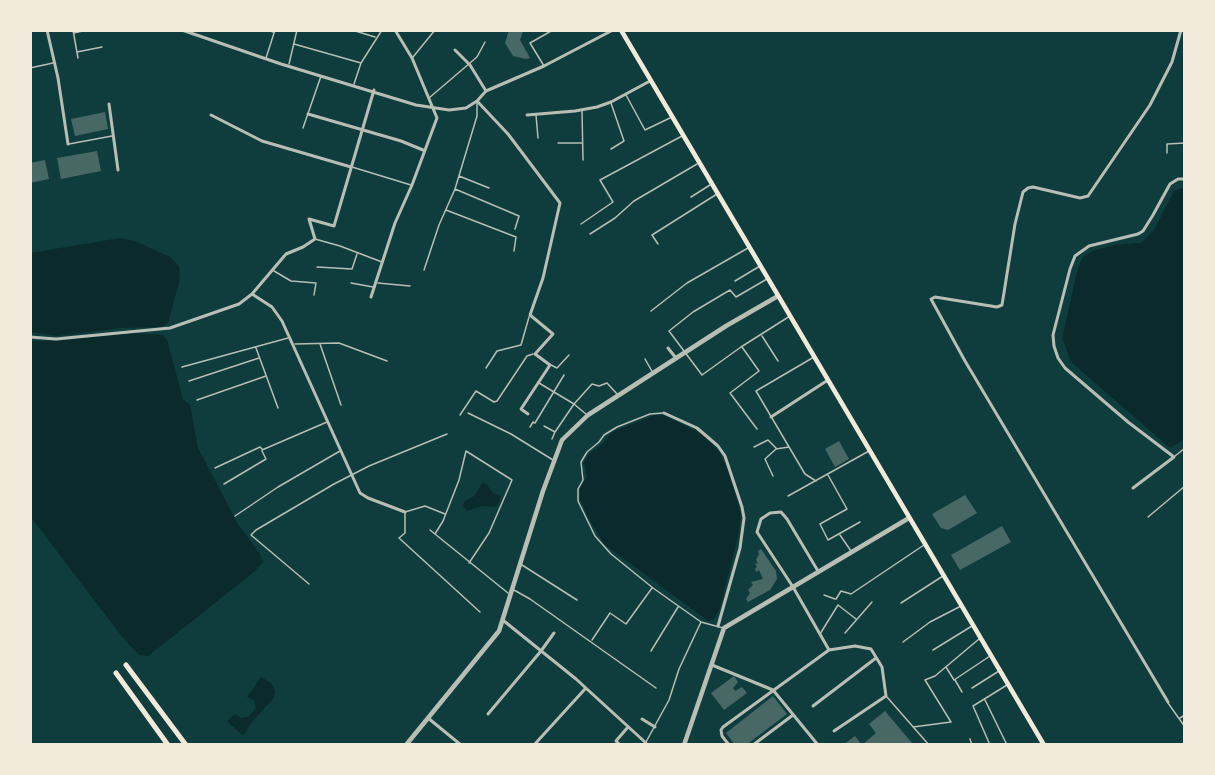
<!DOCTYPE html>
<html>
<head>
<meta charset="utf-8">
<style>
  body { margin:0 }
  #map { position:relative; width:1215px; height:775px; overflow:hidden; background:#0f3d3e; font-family:"Exo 2",sans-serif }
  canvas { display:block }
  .frame { position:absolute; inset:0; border:32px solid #f1e9da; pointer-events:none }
</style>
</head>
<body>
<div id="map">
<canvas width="1215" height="775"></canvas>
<div class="frame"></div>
</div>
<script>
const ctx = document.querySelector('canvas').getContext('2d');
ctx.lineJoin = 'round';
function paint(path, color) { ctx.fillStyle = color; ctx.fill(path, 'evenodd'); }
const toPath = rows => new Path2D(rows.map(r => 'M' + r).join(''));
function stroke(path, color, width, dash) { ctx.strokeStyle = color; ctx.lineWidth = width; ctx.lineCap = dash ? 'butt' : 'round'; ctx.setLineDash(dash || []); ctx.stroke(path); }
const water = toPath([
  [1185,187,1185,439,1170,448,1071,362,1062,338,1078,268,1083,257,1093,251,1114,245,1141,243,1154,230,1174,191],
  [120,238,137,242,170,257,179,266,180,279,168,323,161,327,121,328,58,336,30,332,30,253],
  [132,333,163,335,167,340,183,399,190,405,198,448,238,524,260,554,263,562,254,572,148,656,139,655,123,638,30,516,30,341,58,341],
  [655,415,665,416,700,433,711,442,719,452,728,471,737,500,741,514,738,537,719,611,713,620,708,621,604,544,588,517,580,498,580,488,587,477,584,462,589,454,603,444,610,434,617,430],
  [483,482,487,485,493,493,500,495,500,500,496,507,482,506,467,511,463,506,465,501,474,496],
  [261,677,271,683,275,691,274,698,250,724,245,734,242,735,227,721,235,714,241,718,248,717,256,708,254,700,247,697]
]);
const building = toPath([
  [509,30,523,31,520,40,530,58,526,59,513,56,505,43],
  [105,112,108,129,75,136,71,119],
  [97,151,101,171,61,179,57,158],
  [45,160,49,179,30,183,30,163],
  [839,441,849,459,835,467,825,449],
  [965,495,977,513,948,530,941,528,932,514],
  [1002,526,1011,542,960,570,951,555],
  [761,549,776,571,777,579,770,590,748,602,746,599,750,593,748,590,753,585,751,582,763,579,759,570,756,572,755,568,757,567,755,564,758,563,756,560,759,554,758,551],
  [734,676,738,682,733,688,735,691,742,687,747,693,724,710,711,693],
  [773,696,787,714,746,745,735,745,726,733],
  [885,711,912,743,910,745,886,745,884,743,882,745,843,745,855,736,862,745,876,733,869,724]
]);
const service = toPath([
  [73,30,78,58],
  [268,30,273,32],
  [352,30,375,37],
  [74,33,87,30],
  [294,44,361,63],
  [77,52,102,47],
  [413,57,435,30],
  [266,58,275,30],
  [289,64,297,30],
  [544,66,530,43,553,30],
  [30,68,53,63],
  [354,84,361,63,382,30],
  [626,95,645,130,672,117],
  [429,98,477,57,485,42],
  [582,111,583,160],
  [536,115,538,138],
  [303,128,321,76],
  [558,143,582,143],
  [69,144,112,136],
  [611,149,624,141,611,103],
  [1167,153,1167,144,1185,143],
  [352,167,411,185],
  [459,176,489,188],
  [455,189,519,216,515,229],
  [691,197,710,185],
  [446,210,516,237,514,251],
  [581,224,613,202,600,180,682,136],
  [590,234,615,218,634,201,697,164],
  [315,239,340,246,382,262],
  [658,244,652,235,717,194],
  [317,267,352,269,357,254],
  [424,270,439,225,455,189,477,116,477,103],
  [274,271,291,281,316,283,314,295],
  [767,279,736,297,730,290,693,312,669,331,702,375,741,347,790,316],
  [735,281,760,266],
  [351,283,373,287],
  [378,283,410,286],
  [651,311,687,283,748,248],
  [762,336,778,361],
  [295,344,339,343,387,361],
  [320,344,341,405],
  [742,347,759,371,730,393,757,429],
  [256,348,278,408],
  [814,357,756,391,805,474,816,481],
  [645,359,653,373],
  [551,365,557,368,569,355],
  [182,367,288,338],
  [486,368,497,351,521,345,529,317],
  [189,381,259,358],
  [539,383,574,404,587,415],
  [197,400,266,376],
  [468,413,511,434,553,460],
  [663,413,650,414,617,427,604,435,599,442,587,452,581,462,583,480,578,489,578,501,595,536,611,554,653,588,701,622,723,628],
  [460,415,476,391,494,402,497,401,527,356,533,354],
  [544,426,555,432,552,439],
  [530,427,533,422,535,423,564,375],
  [555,432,574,404,592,384,599,386,607,383,618,395],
  [754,447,768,440,776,448],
  [262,450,327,422],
  [1175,456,1185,448],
  [215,468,260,447,262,449],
  [828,475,847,509,820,524,828,540,860,522],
  [773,476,765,459,776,449,789,447],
  [224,484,266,459,262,451],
  [788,496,869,451],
  [445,514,425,506,405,512,405,533,399,538,480,612],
  [235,516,278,487,340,451],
  [1148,517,1185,486],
  [430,530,508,593],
  [435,534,443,521,459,480,466,451,512,480,489,533,469,563],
  [840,535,851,551],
  [522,565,577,600],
  [309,584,251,535,256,530,334,484,369,466,447,434],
  [514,590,530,599,656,688],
  [824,595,835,599],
  [836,599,841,591,851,594,924,545],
  [901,603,943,576],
  [838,605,856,619],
  [845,633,872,602],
  [820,634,838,605],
  [592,640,610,613,626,624,652,588],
  [903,642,930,622,961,606],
  [933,650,972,626],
  [651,651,678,607],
  [946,667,954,680,990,656],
  [955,680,962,692],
  [972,688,999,671],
  [887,697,929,745],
  [985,700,1007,745],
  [1168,703,1185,727],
  [1180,718,1185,715],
  [913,727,951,722,925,680,935,676,979,639],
  [970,739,972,745],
  [646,742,669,700,679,669,701,622],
  [990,745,973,706,1007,685]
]);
const minor = toPath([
  [47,30,58,78,68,144],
  [182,30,281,64,416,105,449,110,466,108,477,101,486,91,544,66,613,30],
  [455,50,470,65,486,91],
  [477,101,508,134,560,203,543,278,530,315,553,334,535,354,550,365,521,409,528,414],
  [109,104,118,170],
  [308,114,401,141,423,150],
  [211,115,262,141,351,167],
  [527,115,575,111,597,107,611,102,650,81],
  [252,294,272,307,282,321,360,493,368,498,405,512],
  [371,297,395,223,412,185,437,118,412,58,395,30],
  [30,337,56,339,170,328,239,304,252,294,286,254,303,247,315,239,309,219,334,226,374,90],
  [668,348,676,358],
  [664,413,697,428,718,446,725,456,742,507,744,518,740,548,718,626],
  [771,417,828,380],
  [1133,488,1174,457,1128,422,1065,368,1058,358,1054,346,1053,335,1070,269,1075,256,1089,246,1138,234,1143,231,1153,215,1170,184,1178,179,1185,179],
  [818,571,787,519,781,512,770,513,761,519,757,532,793,587,829,650],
  [504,621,576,679,646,743,645,745],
  [712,665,773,690,818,745],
  [1168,702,965,361,931,299,935,297,997,307,1002,305,1015,224,1023,192,1028,188,1033,187,1080,198,1088,196,1150,105,1172,62,1181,30],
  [813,706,876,658],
  [488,714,541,651,554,633],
  [428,718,461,745],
  [642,719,655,727],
  [534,745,585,689],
  [620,745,616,741,628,727],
  [729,745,722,736,721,730,723,727,829,650,855,646,871,649,882,667,886,696,834,731],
  [753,745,793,715]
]);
const tertiary = toPath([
  [406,745,499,631,543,491,562,440,588,415,726,326,778,296],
  [684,745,724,628,909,518]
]);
const secondary = toPath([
  [621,30,1044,745]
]);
const primary = toPath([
  [126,665,186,745],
  [116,673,168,745]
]);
paint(water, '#0a2a2b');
paint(building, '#486865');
stroke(service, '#b8beb3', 1.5);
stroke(minor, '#b8beb3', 3);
stroke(tertiary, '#b8beb3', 4.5);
stroke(secondary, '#f1e9da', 4.5);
stroke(primary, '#f1e9da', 5);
</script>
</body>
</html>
